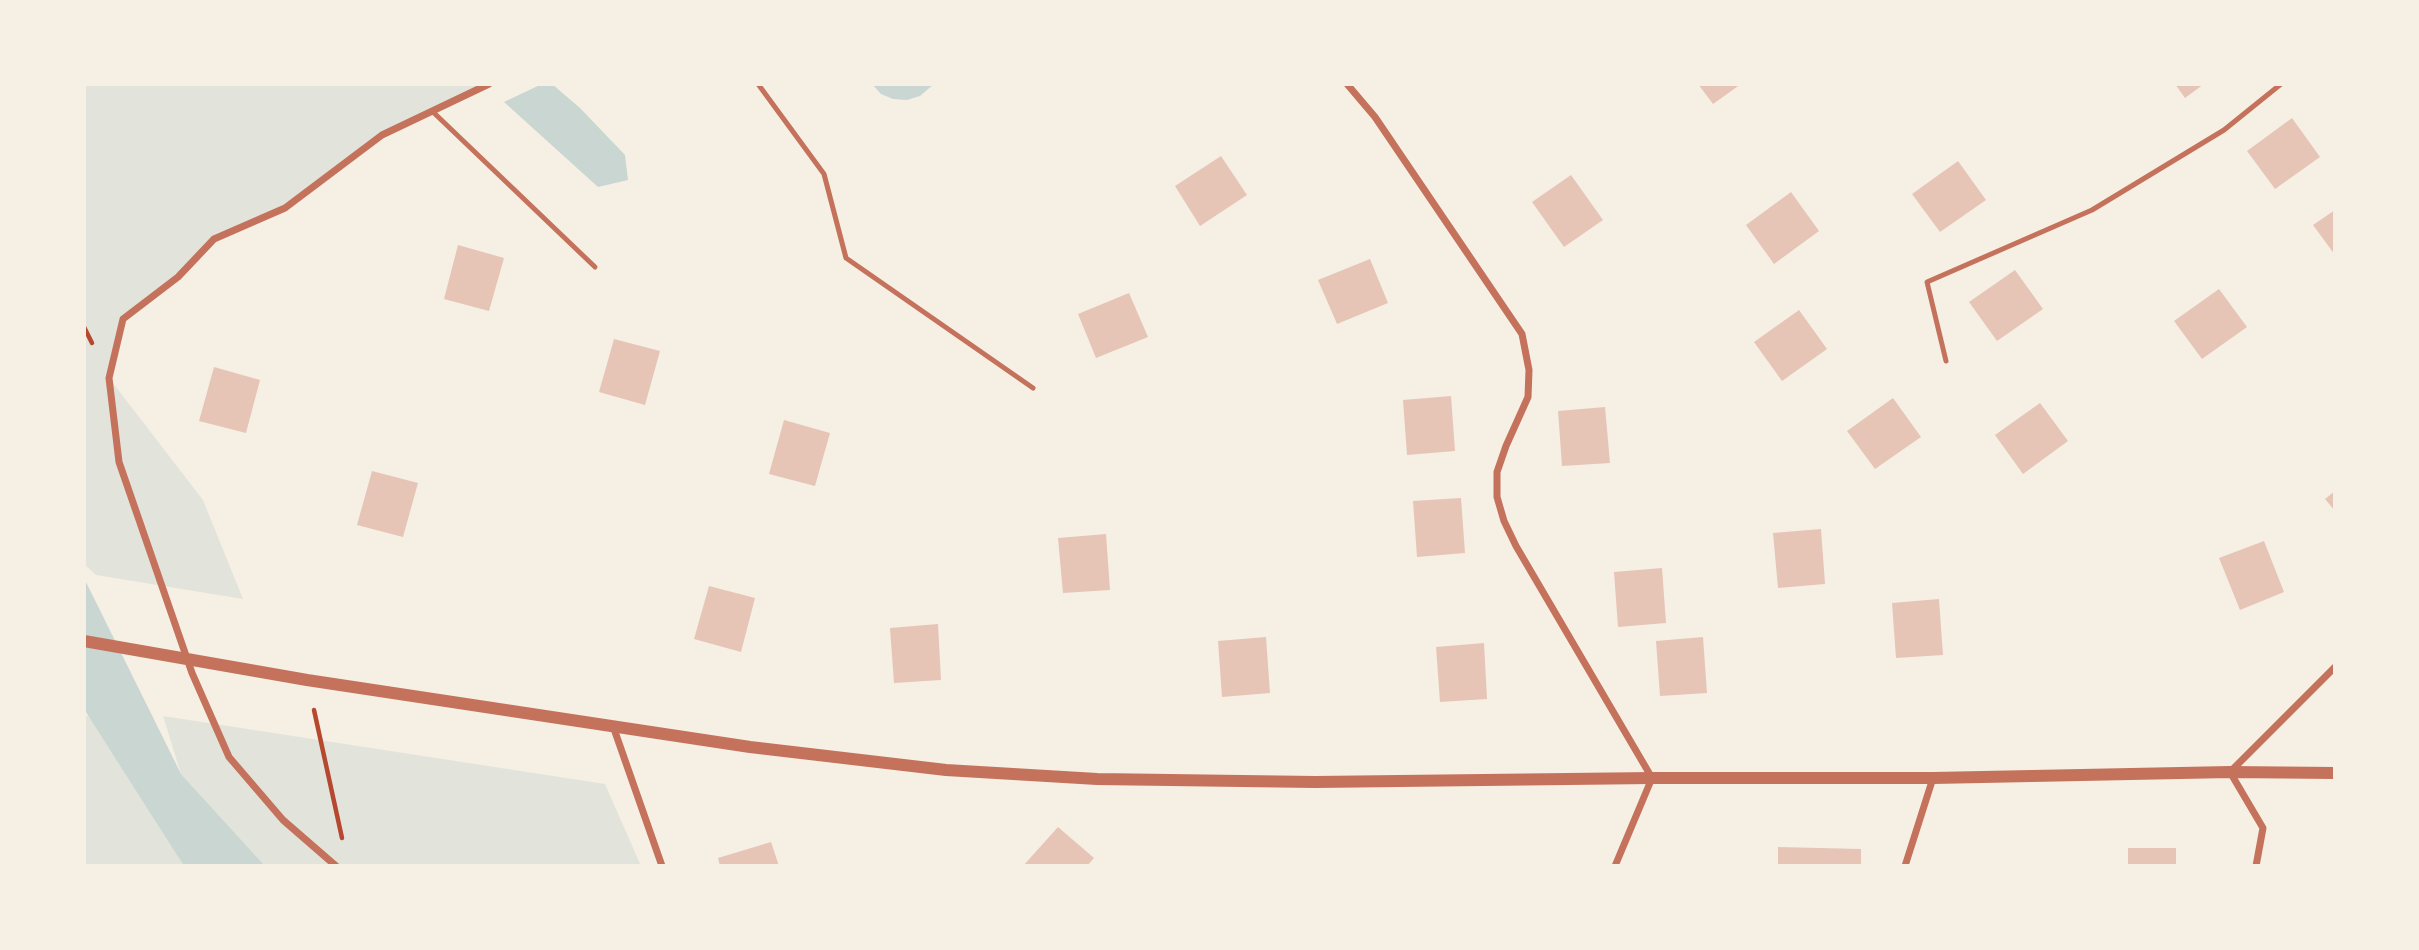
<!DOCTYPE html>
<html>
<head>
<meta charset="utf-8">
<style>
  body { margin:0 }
  #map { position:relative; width:2419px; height:950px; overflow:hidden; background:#f6efe4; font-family:Overpass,sans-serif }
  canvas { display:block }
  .frame { position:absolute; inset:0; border:86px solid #f6efe4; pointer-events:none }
</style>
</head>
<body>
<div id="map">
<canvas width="2419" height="950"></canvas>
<div class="frame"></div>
</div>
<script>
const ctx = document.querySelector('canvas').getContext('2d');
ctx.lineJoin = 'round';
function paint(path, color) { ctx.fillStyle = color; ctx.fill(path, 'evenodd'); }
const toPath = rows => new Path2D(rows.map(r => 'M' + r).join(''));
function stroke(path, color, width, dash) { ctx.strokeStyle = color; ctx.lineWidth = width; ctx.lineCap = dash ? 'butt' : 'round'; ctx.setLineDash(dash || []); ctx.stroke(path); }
const green = toPath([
  [84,84,489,84,382,135,285,208,214,239,178,277,123,319,109,378,203,500,243,599,96,575,84,564],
  [84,714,99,722,184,866,84,866],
  [163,716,605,784,641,866,265,866,181,774]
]);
const water = toPath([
  [542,84,552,84,580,108,625,155,628,180,598,187,504,102],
  [872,84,934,84,920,96,907,100,893,99,881,94],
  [84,578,181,774,265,866,184,866,84,709]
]);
const building = toPath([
  [1698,84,1741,84,1713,104],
  [2175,84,2204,84,2185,98],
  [2292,118,2320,157,2275,189,2247,151],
  [1221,156,1247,195,1200,226,1175,186],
  [1958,161,1986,200,1940,232,1912,194],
  [1571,175,1603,220,1564,247,1532,202],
  [1791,192,1819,231,1774,264,1746,225],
  [2335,210,2335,255,2313,225],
  [458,245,504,258,489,311,444,299],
  [1370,259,1388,303,1337,324,1318,280],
  [2015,270,2043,309,1997,341,1969,302],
  [2219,289,2247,327,2202,359,2174,321],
  [1129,293,1148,337,1096,358,1078,314],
  [1799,310,1827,349,1782,381,1754,342],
  [614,339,660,351,645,405,599,392],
  [214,367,260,380,246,433,199,421],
  [1451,396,1455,451,1407,455,1403,400],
  [1893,398,1921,437,1875,469,1847,431],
  [2040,403,2068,441,2023,474,1995,435],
  [1605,407,1610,463,1562,466,1558,411],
  [784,420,830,433,815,486,769,474],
  [372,471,418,483,403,537,357,525],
  [2335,491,2335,511,2325,499],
  [1461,498,1465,553,1417,557,1413,501],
  [1821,529,1825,584,1778,588,1773,533],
  [1106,534,1110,590,1063,593,1058,538],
  [2264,541,2284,592,2240,610,2219,558],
  [1662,568,1666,623,1618,627,1614,572],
  [709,586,755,598,741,652,694,639],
  [1939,599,1943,655,1896,658,1892,603],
  [938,624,941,680,894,683,890,628],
  [1266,637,1270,693,1222,697,1218,641],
  [1703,637,1707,693,1660,696,1656,641],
  [1484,643,1487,699,1440,702,1436,647],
  [1058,827,1094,858,1087,866,1023,866],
  [771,842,779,866,720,866,718,858],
  [1778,847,1861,849,1861,866,1778,866],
  [2128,848,2176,848,2176,866,2128,866]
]);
const path = toPath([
  [84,327,92,343],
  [314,710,342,838]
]);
const service = toPath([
  [758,84,824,174,846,258,1033,388],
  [432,111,595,267],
  [1946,361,1927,282,2092,210,2224,130,2281,84]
]);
const minor = toPath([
  [1347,84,1375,117,1522,334,1529,370,1528,397,1506,446,1497,472,1497,497,1504,521,1516,546,1652,778,1615,866],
  [613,726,662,866],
  [336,866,283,820,229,757,192,673,119,462,109,378,123,319,178,277,214,239,285,208,382,135,489,84],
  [1905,866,1933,778],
  [2256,866,2263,828,2230,772,2335,667]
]);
const tertiary = toPath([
  [84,641,307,680,750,747,946,770,1097,779,1315,782,1652,778,1933,778,2230,772,2335,773]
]);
paint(green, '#e2e4dc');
paint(water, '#c9d6d2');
paint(building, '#e6c5b7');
stroke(path, '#b5482f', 4.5);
stroke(service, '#c5725c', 5);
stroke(minor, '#c5725c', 7);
stroke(tertiary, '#c5725c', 12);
</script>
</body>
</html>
